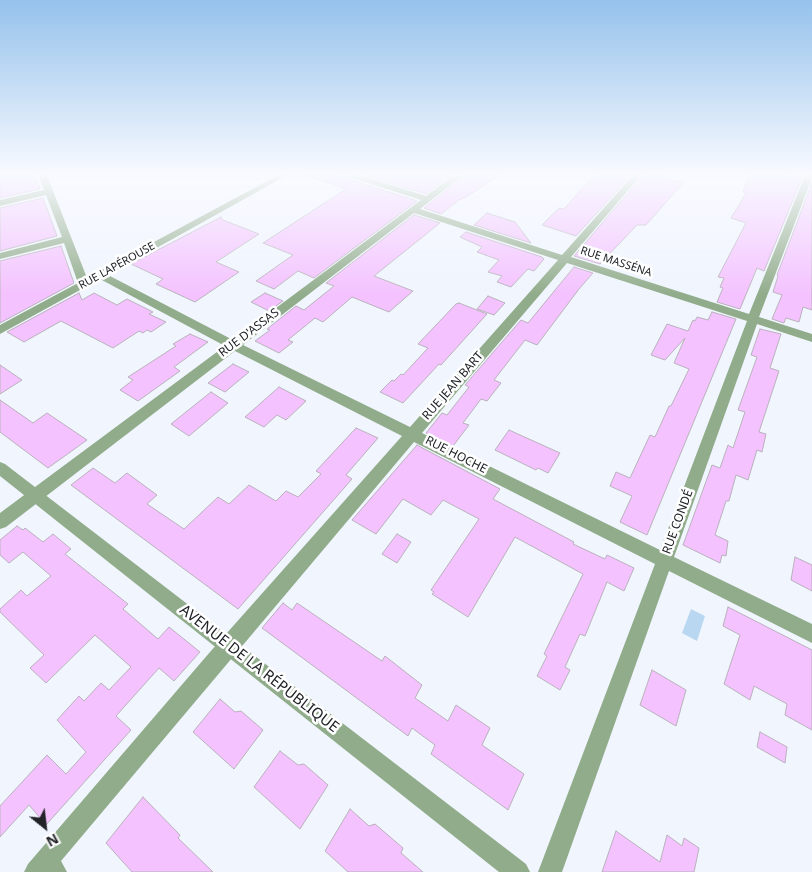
<!DOCTYPE html>
<html>
<head>
<meta charset="utf-8">
<style>
  body { margin:0 }
  #map { position:relative; width:812px; height:872px; overflow:hidden; background:#f0f5fe; font-family:"Noto Sans",sans-serif }
  canvas { display:block }
  .north { position:absolute; left:20px; top:802px; width:50px; height:50px; -webkit-text-stroke:4px #fff; paint-order:stroke; rotate:151deg; font-size:14px; font-weight:700; line-height:20px; text-align:center; color:#212327 }
  .north::after { content:''; display:block; margin:auto; width:18px; height:22px; background:#212327; clip-path:polygon(50% 0,100% 100%,50% 72%,0 100%) }
</style>
</head>
<body>
<div id="map">
<canvas width="812" height="872"></canvas>
<div class="north">N</div>
</div>
<script>
const ctx = document.querySelector('canvas').getContext('2d');
ctx.lineJoin = 'round';
function paint(path, color) { ctx.fillStyle = color; ctx.fill(path, 'evenodd'); }
const toPath = rows => new Path2D(rows.map(r => 'M' + r).join(''));
function stroke(path, color, width, dash) { ctx.strokeStyle = color; ctx.lineWidth = width; ctx.lineCap = dash ? 'butt' : 'round'; ctx.setLineDash(dash || []); ctx.stroke(path); }
function write(font, color, halo, rows, align = 'center') {
  ctx.font = font + ' "Noto Sans",sans-serif'; ctx.lineWidth = 5; ctx.setLineDash([]); ctx.textBaseline = 'middle'; ctx.strokeStyle = halo; ctx.fillStyle = color; for (const [text, x, y, turn = 0] of rows) {
    ctx.save(); ctx.translate(x, y); ctx.rotate((+turn || 0) * Math.PI / 180); ctx.textAlign = isNaN(turn) ? turn : align; if (halo) ctx.strokeText(text, 0, 0); ctx.fillText(text, 0, 0); ctx.restore();
  }
}
const water = toPath([
  [691,609,705,616,697,641,682,633]
]);
const building = toPath([
  [0,173,34,173,40,189,0,198,0,173],
  [305,173,340,173,342,177,417,201,314,278,298,271,274,289,256,281,293,255,263,243,346,189,305,175,305,173],
  [358,173,454,173,426,194,358,173],
  [468,173,503,173,466,197,459,200,441,214,424,208,468,173],
  [596,173,633,173,576,236,542,225,559,208,564,209,596,173],
  [645,173,665,173,661,178,684,182,646,225,637,225,600,264,574,256,645,173],
  [749,173,774,173,802,178,764,271,757,268,740,309,717,302,723,288,720,287,724,278,718,277,746,223,731,218,746,193,743,192,749,173],
  [812,183,812,310,803,307,799,322,786,318,784,323,772,319,782,295,773,292,778,276,777,275,812,183],
  [43,198,57,236,0,251,0,208,43,198],
  [487,213,515,222,531,243,474,225,487,213],
  [414,215,440,223,374,276,413,291,389,312,352,297,323,322,315,318,288,340,293,342,279,353,255,341,270,330,267,329,296,306,304,310,334,286,326,283,414,215],
  [221,217,223,220,259,234,216,262,239,272,195,302,156,284,163,279,131,264,221,217],
  [466,232,542,257,544,259,534,271,528,269,511,287,497,282,502,276,488,272,499,260,477,252,482,247,460,237,466,232],
  [61,246,74,283,0,323,0,261,61,246],
  [574,267,593,273,579,289,537,345,525,340,494,380,501,383,487,401,481,399,463,423,469,425,453,446,426,433,442,413,447,415,469,387,465,385,521,320,528,323,574,267],
  [79,293,82,300,94,293,117,305,127,299,153,312,149,314,166,322,151,332,147,330,143,333,139,331,113,348,61,321,24,342,7,332,79,293],
  [265,293,283,301,269,311,251,302,265,293],
  [488,296,505,303,494,315,477,309,488,296],
  [459,303,487,314,441,365,439,364,403,403,380,392,392,380,394,381,401,374,403,375,428,348,418,344,456,304,459,303],
  [712,312,736,319,647,535,620,522,632,496,610,486,616,472,630,478,650,435,655,437,669,406,671,406,689,369,674,363,685,338,665,360,651,355,667,324,688,331,693,320,695,321,697,317,708,320,712,312],
  [760,329,781,334,770,368,779,371,759,432,766,434,762,452,757,450,748,480,736,475,729,501,726,501,715,535,728,541,726,556,722,555,720,563,683,545,712,465,720,468,728,445,733,448,745,412,738,410,757,357,751,355,760,329],
  [190,334,208,342,174,367,180,371,138,401,120,390,133,380,128,377,176,346,173,344,190,334],
  [233,364,249,372,225,392,208,383,233,364],
  [0,365,22,380,0,394,0,365],
  [279,387,306,401,286,420,277,415,264,427,245,417,279,387],
  [211,392,228,403,189,436,171,424,211,392],
  [0,400,33,423,47,413,87,440,48,468,0,432,0,400],
  [356,428,378,438,346,475,352,479,238,609,71,485,93,468,115,483,127,473,157,495,147,504,184,529,218,497,229,504,249,485,276,501,286,491,298,497,321,474,316,471,356,428],
  [509,430,560,453,548,473,538,468,536,470,495,450,509,430],
  [417,445,500,489,493,499,574,542,573,544,605,559,607,555,634,568,624,591,607,582,585,636,580,634,565,667,570,670,560,690,537,676,547,656,544,654,583,574,515,537,468,617,432,594,434,592,431,590,479,519,443,500,431,515,403,499,376,534,352,520,417,445],
  [17,526,23,530,25,528,43,542,53,534,71,549,65,554,128,604,123,609,158,639,169,627,200,652,174,681,159,668,116,716,131,730,46,825,29,805,0,837,0,806,47,755,66,774,86,752,57,720,79,696,84,701,101,683,109,690,131,667,95,635,46,683,30,668,44,655,0,612,0,609,21,590,27,596,51,576,23,552,9,563,0,555,0,540,17,526],
  [397,534,411,542,397,563,382,554,397,534],
  [795,557,812,565,812,591,791,580,795,557],
  [283,603,292,610,297,603,382,661,385,656,422,685,415,698,448,721,456,705,490,728,482,745,524,774,508,810,431,754,435,745,412,728,408,736,262,628,283,603],
  [728,607,812,650,812,730,785,715,787,704,754,686,750,700,724,684,740,635,723,626,728,607],
  [652,670,686,690,676,726,640,705,652,670],
  [220,699,235,712,241,711,263,730,234,769,193,732,220,699],
  [760,732,787,747,785,763,757,747,760,732],
  [280,751,298,765,304,764,328,785,300,829,254,787,280,751],
  [143,797,180,835,178,838,213,872,132,872,106,843,143,797],
  [350,809,369,826,375,824,403,848,401,853,423,872,348,872,325,851,350,809],
  [616,831,660,862,667,835,682,846,684,838,699,848,694,872,602,872,616,831]
]);
const minor = toPath([
  [38,173,46,173,87,278,282,173,291,173,108,275,233,340,421,200,343,175,342,173,353,173,426,196,457,173,466,173,420,209,562,255,635,173,643,173,571,257,749,314,806,173,812,173,812,178,759,317,812,334,812,342,757,324,674,557,812,624,812,643,669,571,562,872,538,872,655,564,414,442,61,861,67,872,24,872,28,864,210,652,402,436,235,351,6,527,0,529,0,513,225,346,100,279,0,334,0,325,78,283,64,243,0,259,0,253,62,237,46,195,0,206,0,200,44,190,38,173],
  [414,213,558,260,410,427,243,345,414,213],
  [567,263,747,321,660,550,422,433,567,263]
]);
const tertiary = toPath([
  [0,462,5,464,526,864,530,872,499,872,0,476,0,462]
]);
const farStreetnames = [
  ["RUE MASSÉNA",616,262,18],
  ["RUE LAPÉROUSE",117,266,-29]
];
const streetNames = [
  ["RUE D'ASSAS",249,333,-37],
  ["RUE JEAN BART",453,386,-49],
  ["RUE HOCHE",456,455,27],
  ["RUE CONDÉ",678,522,-70]
];
const nearStreetnames = [
  ["AVENUE DE LA RÉPUBLIQUE",259,669,38]
];
paint(water, '#bad7f2');
paint(building, '#f4c2ff');
stroke(building, '#b9b1bb', 1);
paint(minor, '#91ac8b');
paint(tertiary, '#91ac8b');
const sky = ctx.createLinearGradient(0, 0, 0, 295);
sky.addColorStop(0, '#95c2ec');
sky.addColorStop(0.59, '#f8faff');
sky.addColorStop(1, '#f8faff00');
ctx.fillStyle = sky;
ctx.fillRect(0, 0, 812, 295);
write('11px', '#212327', '#fff', farStreetnames);
write('12px', '#212327', '#fff', streetNames);
write('15px', '#212327', '#fff', nearStreetnames);
</script>
</body>
</html>
